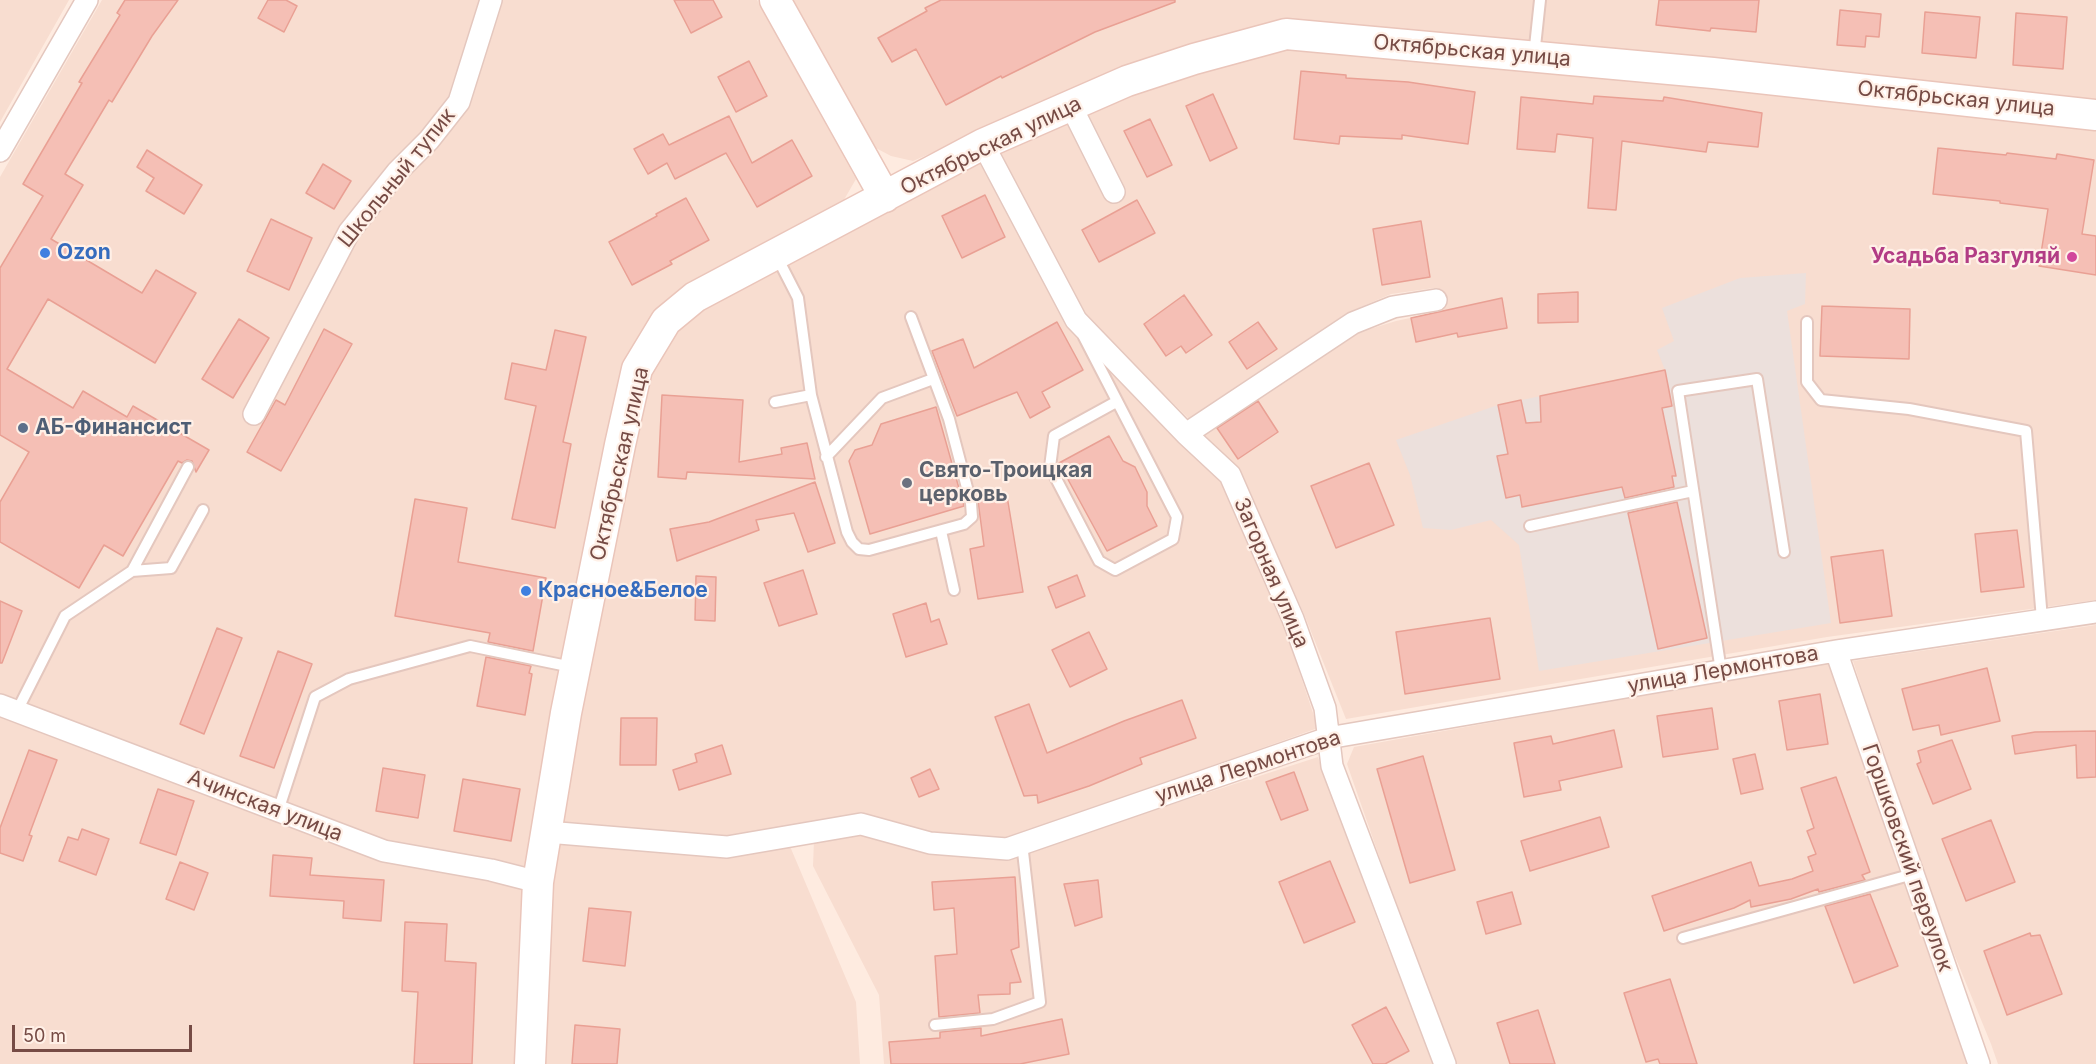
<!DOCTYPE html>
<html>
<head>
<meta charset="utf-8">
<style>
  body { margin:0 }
  #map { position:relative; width:2096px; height:1064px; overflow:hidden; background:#feebe0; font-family:Inter,sans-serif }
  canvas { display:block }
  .scale { position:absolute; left:12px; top:1025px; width:180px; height:27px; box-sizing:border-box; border:3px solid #764b45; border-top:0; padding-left:8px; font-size:18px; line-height:21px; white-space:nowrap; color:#764b45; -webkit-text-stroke:4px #fff0e7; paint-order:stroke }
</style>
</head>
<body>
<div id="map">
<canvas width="2096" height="1064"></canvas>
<div class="scale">50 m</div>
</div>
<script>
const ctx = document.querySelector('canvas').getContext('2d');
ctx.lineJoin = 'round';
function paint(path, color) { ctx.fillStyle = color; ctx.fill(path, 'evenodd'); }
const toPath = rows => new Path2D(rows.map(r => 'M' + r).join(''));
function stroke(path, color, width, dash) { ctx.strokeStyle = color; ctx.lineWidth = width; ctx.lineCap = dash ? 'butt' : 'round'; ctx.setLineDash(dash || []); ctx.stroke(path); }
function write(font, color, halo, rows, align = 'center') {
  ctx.font = font + ' Inter,sans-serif'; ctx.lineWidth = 4.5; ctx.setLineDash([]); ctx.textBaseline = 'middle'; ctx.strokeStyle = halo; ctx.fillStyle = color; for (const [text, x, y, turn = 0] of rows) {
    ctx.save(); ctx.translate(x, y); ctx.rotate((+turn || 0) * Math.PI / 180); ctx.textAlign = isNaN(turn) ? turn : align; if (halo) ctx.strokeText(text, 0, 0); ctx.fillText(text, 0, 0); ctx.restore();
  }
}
const residential = toPath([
  [0,0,69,0,0,122],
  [102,0,757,0,856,179,841,205,656,313,529,867,386,841,0,694,0,177],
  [788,0,2096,0,2096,101,1285,21,1122,70,913,161,891,156,872,146],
  [1287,47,1711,87,2096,129,2096,600,1827,637,1346,719,1304,614,1238,469,1204,435,1360,332,1396,321,1438,312,1434,288,1391,294,1347,313,1190,420,1084,316,998,154,1133,95,1200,71],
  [984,161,1068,324,1222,482,1283,623,1318,728,1005,840,934,837,863,816,725,840,561,828,628,446,647,372,675,328,707,305],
  [2096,625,2096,1064,1998,1064,1991,1044,1920,871,1853,661],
  [1829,662,1902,878,1978,1064,1457,1064,1402,922,1347,764,1354,747],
  [0,715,382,862,529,886,518,1064,0,1064],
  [1318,757,1381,930,1434,1064,884,1064,879,995,813,866,814,840,859,832,1009,857],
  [560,843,789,844,856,1002,860,1064,542,1064,551,884]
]);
const industrial = toPath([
  [1806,273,1805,304,1787,311,1831,623,1539,671,1519,545,1491,520,1451,530,1423,528,1410,475,1396,440,1498,405,1665,370,1657,350,1674,341,1662,308,1740,278]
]);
const building = toPath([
  [125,0,178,0,152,36,112,102,109,100,65,174,83,185,51,239,142,293,156,270,196,293,155,363,48,299,7,369,73,408,83,391,127,417,133,406,209,450,196,472,192,461,187,460,182,463,178,461,123,556,104,545,79,588,0,542,0,502,29,452,0,435,0,268,43,196,23,184,82,83,79,82,120,15,117,13,125,0],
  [268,0,286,0,297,6,284,32,258,18,268,0],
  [674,0,713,0,722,17,691,33,674,0],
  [941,0,1175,0,1175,2,1095,32,1002,78,1001,76,946,105,916,49,892,62,878,38,927,11,925,8,941,0],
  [1659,0,1759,0,1756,32,1711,28,1710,31,1656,25,1659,0],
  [1840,10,1881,14,1879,37,1866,36,1865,47,1837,45,1840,10],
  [1925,12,1980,17,1976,58,1922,53,1925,12],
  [2016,13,2067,17,2063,69,2013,65,2016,13],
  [749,61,767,96,736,112,718,77,749,61],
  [1301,71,1346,75,1346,78,1408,82,1475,92,1468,144,1402,135,1402,139,1340,136,1339,144,1294,139,1301,71],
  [1213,94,1237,148,1210,161,1186,106,1213,94],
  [1594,96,1663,101,1664,97,1762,113,1758,147,1708,142,1706,152,1622,141,1616,210,1588,208,1593,138,1557,134,1555,152,1517,149,1521,97,1593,104,1594,96],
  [729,116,752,163,792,140,812,176,757,207,726,153,675,179,667,163,648,174,634,149,663,134,669,145,729,116],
  [1150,119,1172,165,1147,177,1124,131,1150,119],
  [1938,148,2006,155,2007,153,2056,159,2057,154,2094,160,2082,234,2096,236,2096,275,2039,266,2048,209,2000,203,2000,201,1933,194,1938,148],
  [147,150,202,185,184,214,146,191,154,178,137,167,147,150],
  [323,164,351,181,334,209,306,193,323,164],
  [985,195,1005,237,962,258,942,216,985,195],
  [686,198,709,240,670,261,672,264,632,285,609,242,657,216,656,214,686,198],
  [1137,200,1155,233,1099,262,1082,230,1137,200],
  [271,219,312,238,289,290,247,271,271,219],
  [1421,221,1430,277,1382,285,1373,229,1421,221],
  [1578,292,1578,322,1538,323,1538,294,1578,292],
  [1184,295,1212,335,1186,353,1181,346,1166,356,1144,324,1184,295],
  [1502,298,1507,328,1458,337,1457,333,1416,342,1411,318,1502,298],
  [1822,306,1910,309,1909,359,1820,356,1822,306],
  [239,319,269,338,233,398,202,379,239,319],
  [1057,322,1083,370,1042,392,1050,407,1030,418,1017,392,957,416,932,351,963,339,974,368,1057,322],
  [1258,322,1277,349,1247,369,1229,342,1258,322],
  [324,329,352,344,281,471,247,452,276,400,285,405,324,329],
  [555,330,586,337,563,442,571,444,555,528,512,519,536,406,505,399,512,363,546,370,555,330],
  [1665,370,1672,406,1662,408,1676,476,1672,476,1674,487,1625,498,1622,487,1522,507,1520,495,1506,498,1497,456,1508,454,1498,405,1521,400,1526,423,1541,422,1540,396,1665,370],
  [662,395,743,400,739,462,782,454,781,448,807,443,815,479,687,472,686,479,658,477,662,395],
  [1258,401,1278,432,1238,459,1217,428,1258,401],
  [936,407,964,506,870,534,849,461,855,450,872,445,881,424,936,407],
  [1109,436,1123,461,1135,467,1147,492,1147,506,1157,526,1107,551,1059,463,1109,436],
  [1369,463,1394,525,1336,548,1311,486,1369,463],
  [815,482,835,543,808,552,794,513,756,520,759,530,677,561,670,529,709,522,815,482],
  [1007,496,1023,592,978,599,970,549,984,546,978,501,1007,496],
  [415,499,467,508,458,562,546,578,533,651,488,642,490,633,395,616,415,499],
  [1677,502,1707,638,1658,649,1628,513,1677,502],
  [2017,530,2024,587,1981,592,1975,534,2017,530],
  [1883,550,1892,616,1840,623,1831,557,1883,550],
  [803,570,817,614,779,626,764,583,803,570],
  [1077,575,1085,596,1056,608,1048,587,1077,575],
  [696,576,716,577,715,621,695,620,696,576],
  [0,601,22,611,2,663,0,663,0,601],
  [926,603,931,622,939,619,947,644,906,657,893,614,926,603],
  [1490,618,1500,679,1405,694,1396,632,1490,618],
  [217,628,242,638,204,734,180,724,217,628],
  [1089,632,1107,669,1070,687,1052,650,1089,632],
  [278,651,312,664,274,768,240,756,278,651],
  [486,657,531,666,529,673,532,674,525,715,477,706,486,657],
  [1987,668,2000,721,1941,735,1939,725,1913,730,1902,689,1987,668],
  [1820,694,1828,744,1787,750,1779,701,1820,694],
  [1182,700,1196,738,1140,758,1142,764,1089,786,1038,803,1037,795,1024,796,995,717,1029,704,1047,753,1124,721,1182,700],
  [1712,708,1718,749,1663,757,1657,716,1712,708],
  [621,718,657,718,656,765,620,765,621,718],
  [1614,730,1622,767,1559,781,1561,790,1524,797,1514,743,1551,736,1553,744,1614,730],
  [2096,731,2096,777,2077,778,2076,745,2015,754,2012,736,2035,732,2096,731],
  [1952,740,1971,789,1933,804,1917,764,1921,762,1918,751,1952,740],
  [722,745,731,774,679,790,673,770,697,762,695,754,722,745],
  [29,750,57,760,29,835,32,836,23,861,0,853,0,828,29,750],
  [1755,754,1763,789,1741,794,1733,759,1755,754],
  [1423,756,1455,870,1410,883,1377,769,1423,756],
  [383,768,425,775,418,818,376,811,383,768],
  [930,769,939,789,919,797,911,778,930,769],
  [1294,772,1308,810,1281,820,1266,782,1294,772],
  [1836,777,1870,872,1862,875,1865,880,1819,892,1818,889,1791,899,1751,907,1750,900,1734,908,1664,931,1652,896,1751,862,1759,886,1792,879,1813,871,1808,857,1816,854,1807,831,1814,828,1801,788,1836,777],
  [463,779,520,789,511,841,454,831,463,779],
  [158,789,194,801,176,855,140,843,158,789],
  [1600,817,1609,847,1530,871,1521,841,1600,817],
  [1991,820,2015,882,1966,901,1942,839,1991,820],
  [82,829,109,839,96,875,59,861,68,837,78,840,82,829],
  [273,855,312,858,310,875,384,880,381,921,343,918,344,901,270,896,273,855],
  [1330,861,1355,922,1304,943,1279,882,1330,861],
  [180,862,208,873,194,910,166,899,180,862],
  [1015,877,1019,947,1011,950,1021,982,1010,983,1010,994,978,995,980,1013,939,1017,935,956,957,954,954,908,934,910,932,882,1015,877],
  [1098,880,1102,917,1075,926,1064,884,1098,880],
  [1512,892,1521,924,1486,934,1477,902,1512,892],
  [1870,894,1898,966,1854,983,1825,906,1870,894],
  [589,908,631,912,625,966,583,961,589,908],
  [405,922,447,924,445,961,476,963,472,1064,414,1064,418,992,402,991,405,922],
  [2030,933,2031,936,2040,935,2062,994,2007,1015,1984,951,2030,933],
  [1670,979,1697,1064,1660,1064,1658,1059,1646,1062,1624,993,1670,979],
  [1386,1007,1409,1051,1385,1064,1373,1064,1352,1025,1386,1007],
  [1538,1010,1555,1064,1510,1064,1497,1023,1538,1010],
  [1062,1019,1069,1054,1020,1064,891,1064,889,1042,940,1038,940,1032,981,1028,981,1036,1062,1019],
  [575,1025,620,1029,617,1064,572,1064,575,1025]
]);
const lane = toPath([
  [1534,56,1540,0],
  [777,257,798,298,811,395,847,532,852,542,859,549,869,550,964,524,972,517,971,503,949,419,911,317],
  [1807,322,1807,382,1821,400,1909,409,2026,431,2042,619],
  [1084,337,1177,517,1173,539,1115,570,1099,561,1050,467,1054,436,1116,402],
  [775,402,811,395],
  [826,457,882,398,933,379],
  [1530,526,1693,491],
  [941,531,954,590],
  [132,571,188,467],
  [1721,671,1678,391,1757,379,1784,552],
  [17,711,65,616,132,571,171,568,203,510],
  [278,811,315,697,349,679,470,646,572,667],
  [1683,938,1913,874],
  [935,1025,993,1019,1040,1002,1022,843]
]);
const street = toPath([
  [1071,106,1114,192],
  [983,144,1076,320,1186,434,1230,475,1293,619,1325,708,1332,766,1445,1064],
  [0,151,87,0],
  [254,414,349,232,397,172,429,140,459,102,491,0],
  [1186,434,1353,323,1393,307,1436,300],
  [1836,651,1979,1064],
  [0,705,384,851,491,870,538,882],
  [547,832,727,847,861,824,930,843,1007,849,1328,738,1836,651,2096,612]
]);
const secondary = toPath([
  [775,0,885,197],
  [530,1064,538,882,566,713,620,445,637,369,666,321,695,297,983,144,1127,81,1194,59,1286,34,1713,73,2096,115]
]);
const markers = [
  [45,253,6,"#3f7fe0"],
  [2072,257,6,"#d1479c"],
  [23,428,6,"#5c6f8a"],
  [907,483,6,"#6b7280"],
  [526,591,6,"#3f7fe0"]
];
const streetNames = [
  ["Октябрьская улица",1472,51,5],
  ["Октябрьская улица",1956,99,6],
  ["Октябрьская улица",991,146,-26],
  ["Школьный тупик",397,178,-51],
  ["Октябрьская улица",620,464,-77],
  ["Загорная улица",1271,573,67],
  ["улица Лермонтова",1723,670,-10],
  ["улица Лермонтова",1248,767,-18],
  ["Ачинская улица",265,806,21],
  ["Горшковский переулок",1907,858,71]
];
const shopNames = [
  ["Ozon",57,253],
  ["Красное&Белое",538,591]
];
const hotelNames = [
  ["Усадьба Разгуляй",2060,257]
];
const serviceNames = [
  ["АБ-Финансист",35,428]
];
const worshipNames = [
  ["Свято-Троицкая",919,471],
  ["церковь",919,495]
];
paint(residential, '#f8ddd0');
paint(industrial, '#ece0dc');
paint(building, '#f5bfb5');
stroke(building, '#e9a094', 1.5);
stroke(lane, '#e4c7be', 14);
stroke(street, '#e4c7be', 24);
stroke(secondary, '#eac5ba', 33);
stroke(lane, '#fff', 10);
stroke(street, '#fff', 21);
stroke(secondary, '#fff', 30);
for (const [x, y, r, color] of markers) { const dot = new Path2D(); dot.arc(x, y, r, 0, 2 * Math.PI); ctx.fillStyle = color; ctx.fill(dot); stroke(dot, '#fff0e7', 2); }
write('21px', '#764b45', '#fff0e7', streetNames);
write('bold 21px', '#366cbe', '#fff0e7', shopNames, 'left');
write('bold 21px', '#b23c85', '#fff0e7', hotelNames, 'right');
write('bold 21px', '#4e5e75', '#fff0e7', serviceNames, 'left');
write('bold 21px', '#5b616d', '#fff0e7', worshipNames, 'left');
</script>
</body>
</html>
